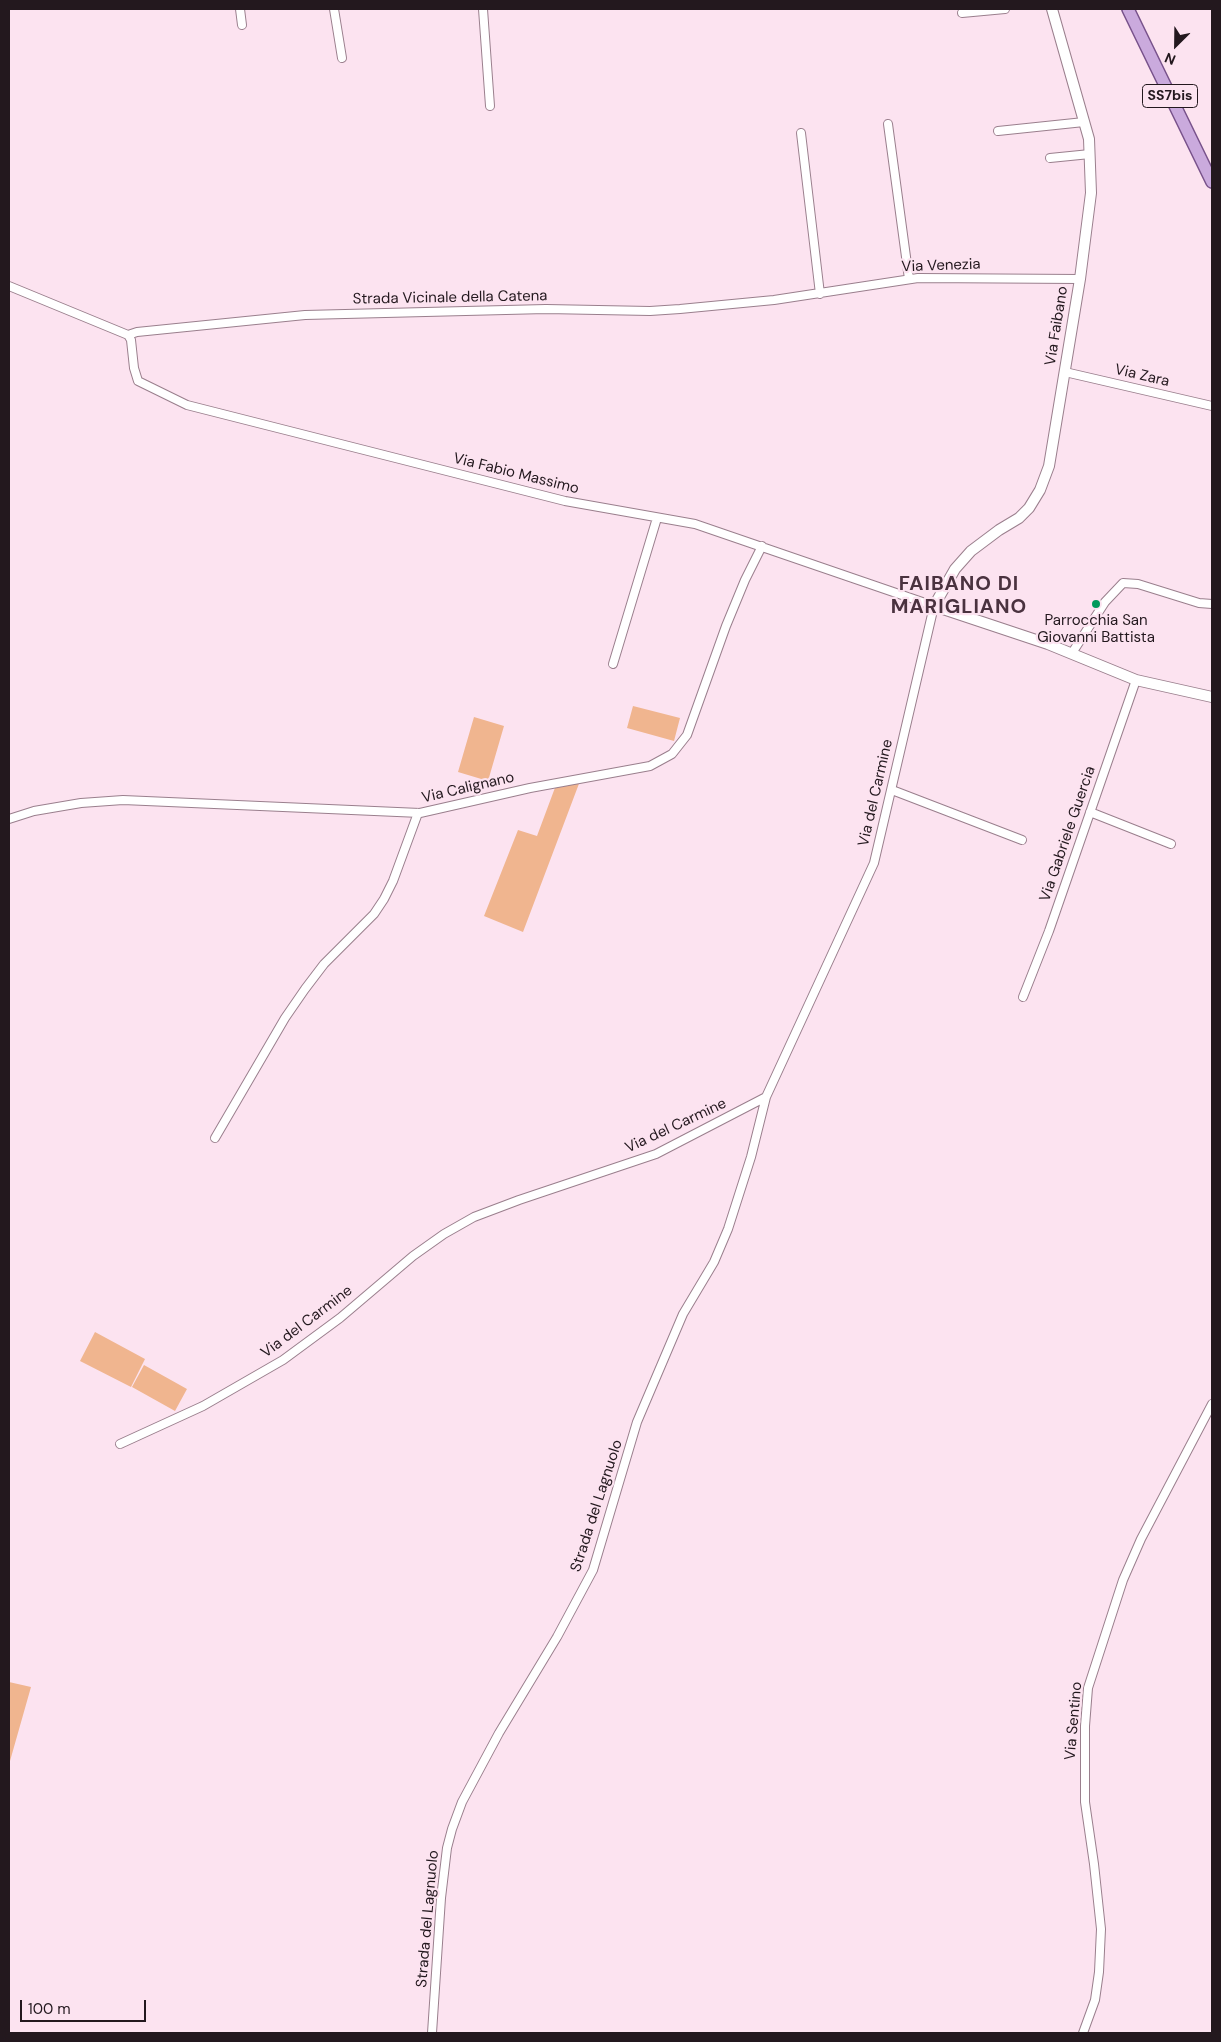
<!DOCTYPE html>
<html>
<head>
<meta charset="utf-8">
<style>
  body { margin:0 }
  #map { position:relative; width:1221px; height:2042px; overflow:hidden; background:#fce3f0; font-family:"DM Sans",sans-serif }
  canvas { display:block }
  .frame { position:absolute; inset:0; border:10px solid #23181e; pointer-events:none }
  .north { position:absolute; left:1151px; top:20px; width:50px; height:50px; -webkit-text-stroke:4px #fce3f0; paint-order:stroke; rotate:203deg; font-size:14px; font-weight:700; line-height:20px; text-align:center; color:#23181e }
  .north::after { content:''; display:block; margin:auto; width:18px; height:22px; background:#23181e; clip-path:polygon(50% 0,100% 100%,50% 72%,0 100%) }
  .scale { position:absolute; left:20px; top:2000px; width:126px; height:22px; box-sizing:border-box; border:2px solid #23181e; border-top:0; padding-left:6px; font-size:15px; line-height:18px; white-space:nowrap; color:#23181e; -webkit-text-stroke:4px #fce3f0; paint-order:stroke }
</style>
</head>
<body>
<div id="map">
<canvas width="1221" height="2042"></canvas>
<div class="frame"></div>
<div class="north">N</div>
<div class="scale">100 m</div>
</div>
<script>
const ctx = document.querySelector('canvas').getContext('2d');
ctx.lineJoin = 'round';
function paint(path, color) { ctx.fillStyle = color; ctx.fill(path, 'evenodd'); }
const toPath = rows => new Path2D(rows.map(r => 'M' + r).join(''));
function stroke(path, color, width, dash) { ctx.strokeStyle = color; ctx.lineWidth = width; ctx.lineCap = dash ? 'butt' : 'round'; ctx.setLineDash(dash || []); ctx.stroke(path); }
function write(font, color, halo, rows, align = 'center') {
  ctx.font = font + ' "DM Sans",sans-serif'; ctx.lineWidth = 4.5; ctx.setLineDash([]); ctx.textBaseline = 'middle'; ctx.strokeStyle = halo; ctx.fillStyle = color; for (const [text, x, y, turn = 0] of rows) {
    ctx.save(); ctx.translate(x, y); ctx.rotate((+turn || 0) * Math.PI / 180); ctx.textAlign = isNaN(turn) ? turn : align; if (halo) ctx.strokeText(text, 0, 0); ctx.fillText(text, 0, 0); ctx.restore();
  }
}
const green = toPath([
  [633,706,680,718,674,741,627,728],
  [474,717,504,726,488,781,458,772],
  [580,781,523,932,484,916,518,830,537,836,556,785],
  [95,1332,145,1359,131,1387,80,1361],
  [144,1365,187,1389,175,1411,132,1387],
  [9,1682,31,1687,10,1761,9,1761]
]);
const street = toPath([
  [240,9,242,25],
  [334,9,342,58],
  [483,9,490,106],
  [962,13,1005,9],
  [888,124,909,279],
  [998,131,1084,122],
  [801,133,820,294],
  [1050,158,1090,154],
  [9,286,128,335],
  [128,335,137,332,305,315,546,309,650,311,680,309,774,300,918,278,1080,279],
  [1065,372,1212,406],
  [1072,653,1105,602,1123,583,1138,584,1199,603,1212,604],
  [613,664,657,518],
  [892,790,1022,840],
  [1090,812,1171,844],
  [9,819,34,811,81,803,123,800,420,813,530,788,650,766,672,754,687,735,726,626,745,580,762,546],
  [1023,997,1049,931,1136,680],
  [215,1138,285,1018,305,989,324,964,374,914,384,899,393,881,418,813],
  [120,1444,203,1406,283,1360,340,1318,413,1256,444,1234,474,1217,519,1200,656,1154,766,1097,874,863,934,606,695,524,565,501,187,405,138,381,134,368,131,340,128,335],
  [432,2033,441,1898,447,1848,452,1829,462,1802,499,1733,557,1637,593,1570,637,1422,683,1314,714,1262,728,1229,751,1157,766,1097],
  [1083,2033,1095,2000,1099,1972,1101,1929,1094,1864,1085,1802,1085,1726,1088,1688,1123,1580,1141,1539,1212,1404]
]);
const secondary = toPath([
  [1052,9,1089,139,1091,193,1080,279,1049,466,1040,490,1029,508,1019,518,999,530,971,551,955,569,934,606,1048,644,1136,680,1212,697]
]);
const primary = toPath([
  [1128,9,1212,182]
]);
const markers = [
  [1096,604,5,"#01995b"]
];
const shields = [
  [1170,96,55]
];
const shieldNames = [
  ["SS7bis",1170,96]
];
const streetNames = [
  ["Via Venezia",941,266,-2],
  ["Strada Vicinale della Catena",450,298,-1],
  ["Via Faibano",1057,326,-81],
  ["Via Zara",1142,376,13],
  ["Via Fabio Massimo",516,474,14],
  ["Via Calignano",468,788,-13],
  ["Via del Carmine",876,793,-77],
  ["Via Gabriele Guercia",1068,834,-71],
  ["Via del Carmine",676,1126,-25],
  ["Via del Carmine",307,1322,-37],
  ["Strada del Lagnuolo",597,1506,-72],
  ["Via Sentino",1074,1721,-85],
  ["Strada del Lagnuolo",428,1919,-85]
];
const poiNames = [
  ["Parrocchia San",1096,621],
  ["Giovanni Battista",1096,638]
];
const districtNames = [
  ["FAIBANO DI",959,585],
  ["MARIGLIANO",959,608]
];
paint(green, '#f0b58f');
stroke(street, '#9a7f8d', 10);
stroke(secondary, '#9a7f8d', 12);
stroke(primary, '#78528b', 14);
stroke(street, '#fff', 8);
stroke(secondary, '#fff', 10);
stroke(primary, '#caaadd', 11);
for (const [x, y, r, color] of markers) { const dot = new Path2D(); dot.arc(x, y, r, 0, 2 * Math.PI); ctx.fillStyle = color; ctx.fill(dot); stroke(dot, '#fce3f0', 2); }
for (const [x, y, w] of shields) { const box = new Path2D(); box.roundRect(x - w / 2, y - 11.5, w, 23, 4); ctx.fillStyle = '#fce3f0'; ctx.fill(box); stroke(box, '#23181e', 1); }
write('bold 14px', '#23181e', null, shieldNames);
write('15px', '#23181e', '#fce3f0', streetNames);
write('15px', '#23181e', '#fce3f0', poiNames);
ctx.letterSpacing = '1px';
write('bold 20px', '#4a323f', '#fce3f0', districtNames);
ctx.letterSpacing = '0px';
</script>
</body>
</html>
